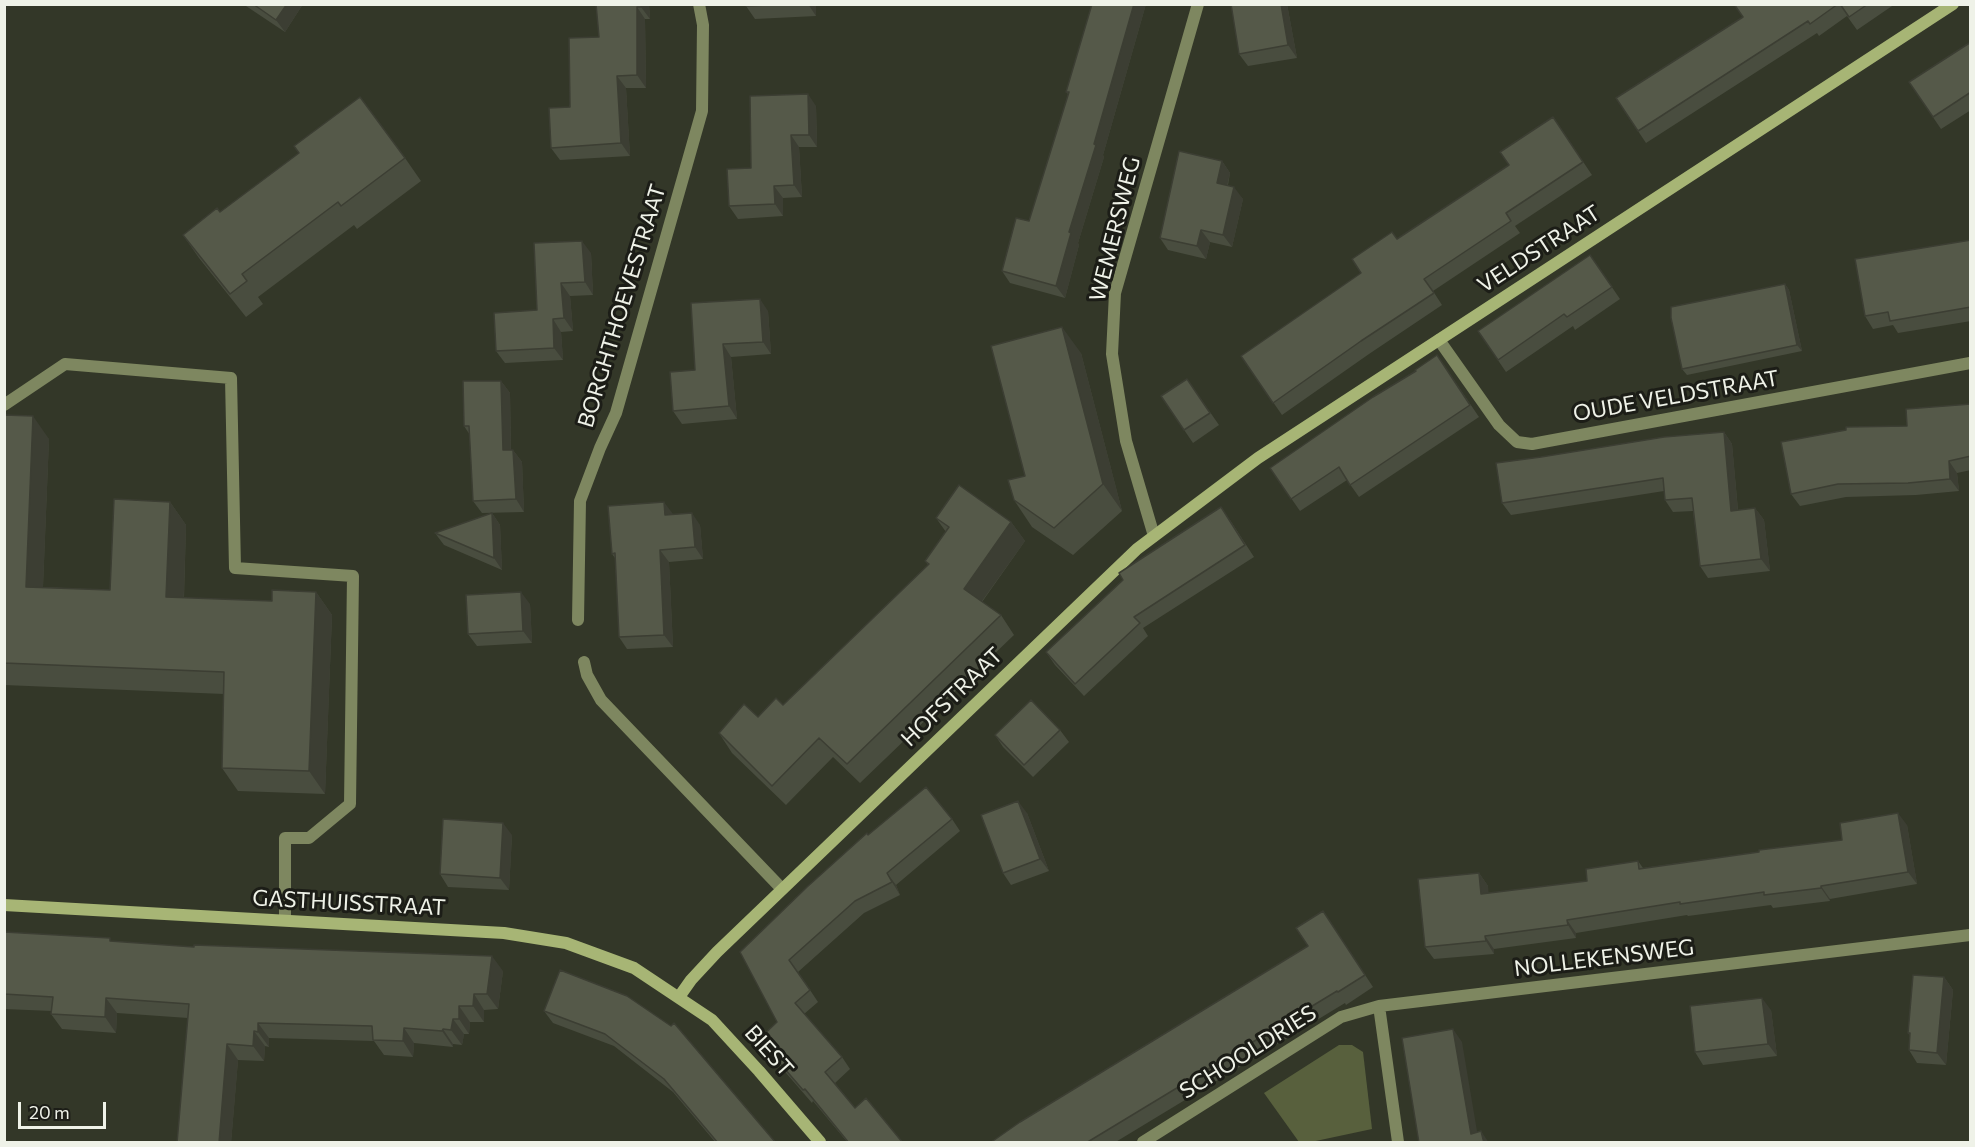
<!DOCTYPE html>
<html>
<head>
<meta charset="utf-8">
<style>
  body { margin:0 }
  #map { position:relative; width:1975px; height:1147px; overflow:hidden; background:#333728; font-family:Commissioner,sans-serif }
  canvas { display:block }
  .frame { position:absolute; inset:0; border:6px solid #eff2e8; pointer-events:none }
  .scale { position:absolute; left:18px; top:1102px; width:88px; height:27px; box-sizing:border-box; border:3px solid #eff2e8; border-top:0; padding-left:8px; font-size:18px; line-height:21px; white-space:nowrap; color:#eff2e8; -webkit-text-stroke:4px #1c1d17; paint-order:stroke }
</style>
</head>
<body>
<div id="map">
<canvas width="1975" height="1147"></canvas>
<div class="frame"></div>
<div class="scale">20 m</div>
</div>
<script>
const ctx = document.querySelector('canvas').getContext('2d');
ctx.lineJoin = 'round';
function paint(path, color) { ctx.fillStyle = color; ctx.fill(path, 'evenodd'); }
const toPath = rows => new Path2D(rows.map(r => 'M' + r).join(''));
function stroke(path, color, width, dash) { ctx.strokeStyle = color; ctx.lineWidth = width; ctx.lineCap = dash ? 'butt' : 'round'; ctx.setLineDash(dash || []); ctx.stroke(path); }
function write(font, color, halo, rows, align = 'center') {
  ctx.font = font + ' Commissioner,sans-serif'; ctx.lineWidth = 6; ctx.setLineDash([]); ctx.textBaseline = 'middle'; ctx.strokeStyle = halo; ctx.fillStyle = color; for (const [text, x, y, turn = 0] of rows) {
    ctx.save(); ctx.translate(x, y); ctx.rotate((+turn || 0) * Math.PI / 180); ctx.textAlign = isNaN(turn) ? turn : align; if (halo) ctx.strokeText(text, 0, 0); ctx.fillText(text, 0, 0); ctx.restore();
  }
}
const green = toPath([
  [1339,1045,1352,1045,1363,1052,1372,1129,1311,1142,1299,1142,1264,1093]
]);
const lane = toPath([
  [4,405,65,364,231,378,235,568,353,576,350,804,309,838,285,838,285,920]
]);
const street = toPath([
  [1439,340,1499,425,1517,442,1532,444,1970,363],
  [1154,536,1126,441,1112,354,1115,293,1198,4],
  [578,620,580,501,600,448,616,413,702,111,703,25,699,4],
  [584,662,587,675,601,700,782,889],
  [1379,1006,1398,1142],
  [1143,1142,1341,1017,1379,1006,1970,935]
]);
const secondary = toPath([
  [4,905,504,933,566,943,634,968,712,1020,759,1071,820,1142],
  [679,997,691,980,717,952,1137,549,1258,458,1953,4]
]);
const wall = toPath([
  [243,4,303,4,285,32],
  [596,4,649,4,650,19,645,19,646,88,626,88,630,156,560,160,551,148,599,37],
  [746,4,816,4,816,16,755,19,746,6],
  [1092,4,1146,4,1103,155,1104,157,1078,243,1079,245,1065,298,1010,283,1002,271,1029,221,1068,94,1066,92],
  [1231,4,1287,4,1297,58,1248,66,1239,54],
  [1734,4,1895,4,1857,30,1847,16,1819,36,1817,33,1646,143,1638,131,1743,17],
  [1971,42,1971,110,1941,129,1909,82],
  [816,106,817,147,799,147,802,197,783,198,783,216,738,219,729,206,751,168],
  [1553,117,1592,175,1515,226,1520,233,1433,291,1442,305,1369,354,1282,415,1241,356,1361,273,1397,239,1509,165],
  [405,158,421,181,357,229,354,225,258,297,263,304,246,317,199,258,183,235,220,212],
  [1222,161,1230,173,1228,185,1243,199,1232,247,1210,242,1206,259,1168,250,1160,238],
  [1971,240,1971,321,1898,333,1893,325,1873,329,1865,316],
  [534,243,591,253,593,295,570,296,573,331,561,332,563,360,505,363,496,351,537,310],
  [1590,255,1620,299,1575,330,1573,326,1506,372,1478,331],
  [1785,284,1789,290,1802,351,1687,375,1682,369],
  [691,303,768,311,771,354,731,357,737,419,682,424,673,411,695,370],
  [1081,353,1122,511,1073,555,1032,527,1014,500],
  [1437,355,1479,417,1359,497,1347,480,1300,511,1270,468,1416,371],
  [1187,379,1219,425,1193,443,1161,396],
  [501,381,510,393,511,450,513,450,522,462,524,512,482,513,473,501,470,435,464,426],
  [1971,404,1971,470,1957,473,1959,491,1916,495,1846,497,1800,506,1791,494,1907,426],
  [4,415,49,439,43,587,110,590,170,502,186,525,184,598,272,601,316,592,332,615,325,794,238,791,222,768,224,694,4,685],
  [1724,432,1732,444,1738,510,1755,508,1764,520,1770,571,1708,578,1700,566,1693,511,1673,512,1665,500,1664,491,1511,515,1502,503,1541,457],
  [492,513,500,525,502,570,444,545,435,533],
  [673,514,700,525,703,559,669,562,673,647,627,649,619,637,615,558,612,554],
  [936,518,1011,522,1025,541,982,602,1001,615,1014,635,860,783,833,757,786,805,732,753,719,733,758,717,783,705,928,565,925,561,946,532],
  [1230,520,1254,557,1143,628,1148,636,1084,696,1055,665,1046,652],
  [530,604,532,643,477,646,468,634],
  [1060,730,1069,742,1033,777,1003,747,995,735],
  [1027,813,1049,871,1011,885,1003,873],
  [952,819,960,831,896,885,900,895,864,913,798,972,818,1002,804,1014,842,1057,850,1069,835,1083,855,1108,903,1143,848,1143,813,1101,812,1103,767,1051,759,1039,777,1022,740,952,868,835],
  [1907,825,1917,884,1830,899,1830,901,1773,908,1771,905,1688,916,1687,915,1576,933,1576,938,1494,949,1494,954,1434,959,1425,947,1479,873,1488,886,1488,893,1587,881,1638,861,1643,868,1842,840],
  [512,835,509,890,448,887,440,874],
  [1323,911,1373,987,1346,1005,1345,1003,1114,1143,990,1143,1308,946],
  [4,932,112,941,503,971,498,1009,484,1010,484,1022,470,1022,469,1034,464,1034,462,1045,453,1044,453,1047,414,1043,413,1057,384,1055,374,1041,269,1038,269,1047,265,1046,264,1061,238,1060,231,1143,177,1143,188,1018,117,1013,116,1033,62,1029,51,1014,52,1011,4,1009],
  [560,970,776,1143,716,1143,673,1092,614,1046,553,1023,544,1011],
  [1944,977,1953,990,1946,1065,1917,1063,1909,1050,1910,1036,1908,1033],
  [1771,1010,1777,1056,1703,1065,1695,1052]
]);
const shadedWall = toPath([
  [287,4,303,4,285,32,276,20],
  [641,4,649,4,650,19,641,7],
  [808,4,816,4,816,16],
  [1134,4,1146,4,1103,155,1104,157,1078,243,1079,245,1065,298,1056,286,1069,232],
  [1281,4,1287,4,1297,58,1288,45],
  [637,7,645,19,646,88,637,75],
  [617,76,626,88,630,156,621,143],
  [808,94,816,106,817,147,809,135],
  [791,135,799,147,802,197,794,185],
  [1222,161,1230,173,1225,195,1217,183],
  [774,186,783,198,783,216,775,204],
  [1234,187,1243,199,1232,247,1223,235],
  [1201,230,1210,242,1206,259,1197,246],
  [582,241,591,253,593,295,585,282],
  [561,283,570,296,573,331,564,318],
  [1785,284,1789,290,1802,351,1797,345],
  [760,299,768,311,771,354,763,342],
  [553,319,561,332,563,360,554,348],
  [1062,327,1081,353,1122,511,1103,484],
  [723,344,731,357,737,419,729,406],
  [501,381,510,393,511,462,503,450],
  [33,416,49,439,42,610,26,587],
  [1724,432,1732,444,1739,523,1731,511],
  [513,450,522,462,524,512,516,499],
  [1949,461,1957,473,1959,491,1950,479],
  [170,502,186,525,183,620,166,597],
  [664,502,673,514,665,515],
  [1755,508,1764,520,1770,571,1761,559],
  [492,513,500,525,502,570,494,558],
  [692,513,700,525,703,559,695,547],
  [1011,522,1025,541,977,608,964,589],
  [660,550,669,562,673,647,664,635],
  [316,592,332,615,325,794,309,771],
  [521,592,530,604,532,643,523,631],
  [1018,801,1027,813,1049,871,1040,859],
  [1898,813,1907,825,1917,884,1908,872],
  [503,823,512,835,509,890,500,878],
  [887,873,896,885,900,895,892,882],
  [1479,873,1488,886,1490,907,1481,894],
  [1821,886,1830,899,1830,901,1821,888],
  [1567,920,1576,933,1576,938,1568,925],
  [1485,936,1494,949,1494,954,1486,941],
  [492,956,503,971,498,1009,487,994],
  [1944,977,1953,990,1946,1065,1937,1053],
  [474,994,484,1010,484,1022,473,1006],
  [106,998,117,1013,116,1033,105,1017],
  [1762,998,1771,1010,1777,1056,1768,1044],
  [459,1006,470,1022,469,1034,459,1019],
  [453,1019,464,1034,462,1045,451,1030],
  [258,1023,269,1038,269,1047,258,1032],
  [404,1028,414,1043,413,1057,403,1041],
  [443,1029,453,1044,453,1047,442,1031],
  [1453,1029,1462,1042,1479,1143,1471,1134],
  [254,1031,265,1046,264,1061,253,1046],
  [227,1044,238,1060,231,1143,219,1143],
  [1481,1131,1489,1143,1484,1143]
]);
const building = toPath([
  [253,4,287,4,276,20,253,4],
  [596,4,641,4,641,7,637,7,637,75,617,76,621,143,551,148,549,108,570,107,569,38,599,37,596,4],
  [746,4,790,4,746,6,746,4],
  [1092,4,1134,4,1094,144,1096,145,1069,232,1071,233,1056,286,1002,271,1016,218,1029,221,1069,92,1066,92,1092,4],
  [1231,4,1281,4,1288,45,1239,54,1231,4],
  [1734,4,1838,4,1810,24,1808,21,1638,131,1616,98,1743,17,1734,4],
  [1840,4,1868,4,1849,17,1840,4],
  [1971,42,1971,92,1933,117,1909,82,1971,42],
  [808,94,809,135,791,135,794,185,774,186,775,204,729,206,727,169,751,168,750,96,808,94],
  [360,97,405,158,341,206,338,202,242,274,247,281,230,294,183,235,217,208,220,212,299,153,294,146,360,97],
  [1553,117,1583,162,1506,213,1511,221,1424,279,1434,293,1361,341,1273,403,1241,356,1361,273,1352,259,1392,232,1397,239,1509,165,1500,152,1553,117],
  [1179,151,1222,161,1217,183,1234,187,1223,235,1201,230,1197,246,1160,238,1179,151],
  [1971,240,1971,307,1890,321,1888,312,1865,316,1855,259,1971,240],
  [582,241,585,282,561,283,564,318,553,319,554,348,496,351,494,313,537,310,534,243,582,241],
  [1590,255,1612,287,1567,317,1564,314,1498,360,1478,331,1590,255],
  [1785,284,1797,345,1682,369,1671,318,1671,307,1785,284],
  [760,299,763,342,723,344,729,406,673,411,670,372,695,370,691,303,760,299],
  [1062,327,1103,484,1054,528,1014,500,1008,480,1025,476,991,346,1062,327],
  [1437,355,1470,405,1350,485,1339,467,1291,499,1270,468,1373,397,1416,371,1415,370,1437,355],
  [1187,379,1210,413,1184,430,1161,396,1187,379],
  [463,381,501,381,503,450,513,450,516,499,473,501,469,426,464,426,463,381],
  [1971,404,1971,456,1949,461,1950,479,1908,483,1838,484,1791,494,1781,442,1846,430,1846,427,1907,426,1906,409,1971,404],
  [4,415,33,416,26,587,110,590,114,499,170,502,166,597,272,601,272,590,316,592,309,771,222,768,224,672,4,663,4,415],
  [1724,432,1731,511,1755,508,1761,559,1700,566,1692,498,1665,500,1663,478,1502,503,1496,463,1541,457,1664,437,1724,432],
  [959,485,1011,522,964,589,1001,615,847,764,819,738,772,786,719,733,744,704,758,717,776,698,783,705,929,564,925,561,949,527,936,518,959,485],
  [664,502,665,515,692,513,695,547,660,550,664,635,619,637,615,553,612,554,608,506,664,502],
  [1221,507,1245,545,1134,617,1140,623,1075,684,1046,652,1123,580,1119,573,1221,507],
  [492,513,494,558,435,533,492,513],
  [521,592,523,631,468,634,466,595,521,592],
  [1031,700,1060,730,1024,765,995,735,1031,700],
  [926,787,952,819,887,873,892,882,855,901,789,960,810,990,795,1003,842,1057,825,1072,855,1108,866,1098,903,1143,849,1143,805,1089,803,1090,759,1039,777,1022,740,952,807,887,867,833,868,835,926,787],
  [1018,801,1040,859,1003,873,981,815,1018,801],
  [1898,813,1908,872,1821,886,1821,888,1764,895,1764,892,1680,904,1680,902,1567,920,1568,925,1485,936,1486,941,1425,947,1418,879,1479,873,1481,894,1587,881,1586,869,1638,861,1639,869,1759,852,1759,850,1842,840,1840,823,1898,813],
  [443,819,503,823,500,878,440,874,443,819],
  [1323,911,1365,975,1338,992,1337,991,1086,1143,990,1143,1020,1122,1308,946,1296,928,1323,911],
  [4,932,110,938,110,941,194,947,194,945,492,956,487,994,474,994,473,1006,459,1006,459,1019,453,1019,451,1030,443,1029,442,1031,404,1028,403,1041,373,1040,372,1026,258,1023,258,1032,254,1031,253,1046,227,1044,219,1143,177,1143,189,1004,106,998,105,1017,51,1014,53,997,4,994,4,932],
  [560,970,627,996,671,1026,674,1023,776,1143,718,1143,664,1079,605,1034,544,1011,560,970],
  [1913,975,1944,977,1937,1053,1909,1050,1910,1033,1908,1033,1913,975],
  [1762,998,1768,1044,1695,1052,1690,1006,1762,998],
  [1453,1029,1471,1134,1481,1131,1484,1143,1419,1143,1402,1038,1453,1029]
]);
const streetNames = [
  ["WEMERSWEG",1115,229,-76],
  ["VELDSTRAAT",1539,249,-33],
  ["BORGHTHOEVESTRAAT",622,306,-73],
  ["OUDE VELDSTRAAT",1676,396,-10],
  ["HOFSTRAAT",952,697,-44],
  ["GASTHUISSTRAAT",349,903,3],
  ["NOLLEKENSWEG",1604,958,-7],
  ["BIEST",769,1051,48],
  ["SCHOOLDRIES",1248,1052,-32]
];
paint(green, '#58603d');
stroke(lane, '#7e8760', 12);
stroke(street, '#7e8760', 12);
stroke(secondary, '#a7b575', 12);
paint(wall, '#494d3f');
paint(shadedWall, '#3c3e33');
paint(building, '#555949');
stroke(building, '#3c3e33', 1.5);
write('22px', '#eff2e8', '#1c1d17', streetNames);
</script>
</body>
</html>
